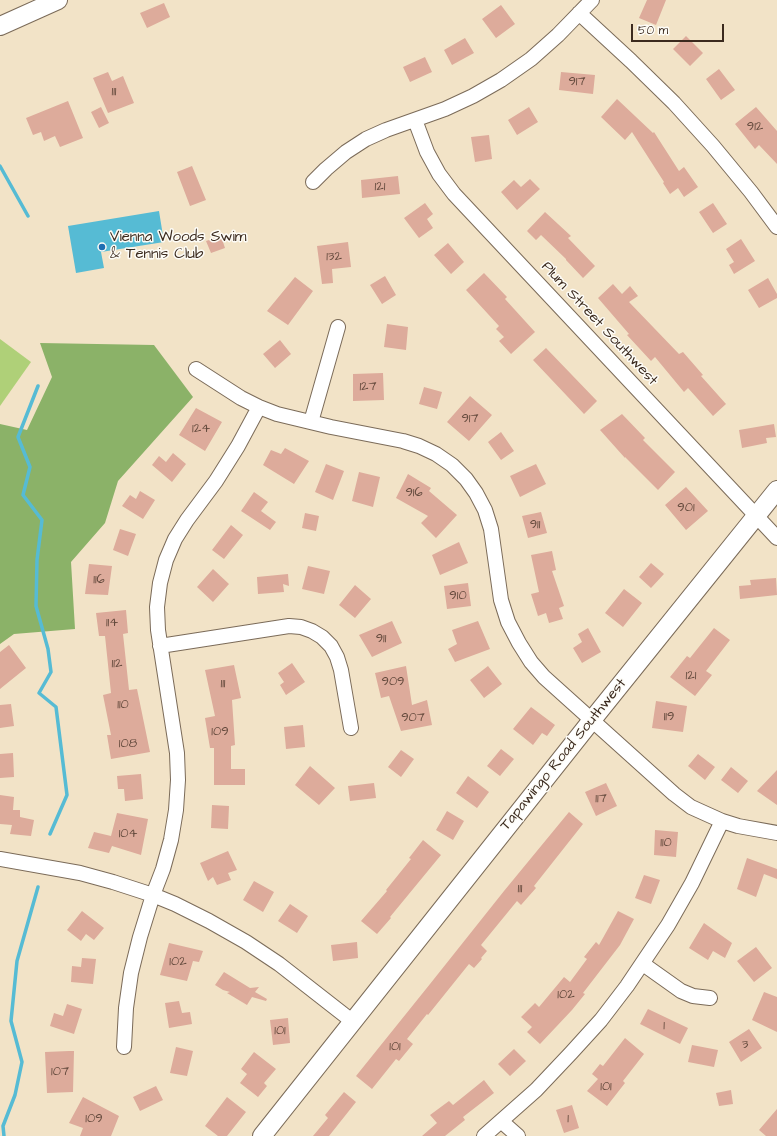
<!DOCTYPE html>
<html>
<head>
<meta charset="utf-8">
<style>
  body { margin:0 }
  #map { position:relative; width:777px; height:1136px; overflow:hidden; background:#f2e3c7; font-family:"Architects Daughter",sans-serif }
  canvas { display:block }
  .scale { position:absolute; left:631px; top:24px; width:93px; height:18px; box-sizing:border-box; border:2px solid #3b2a1e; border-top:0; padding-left:5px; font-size:12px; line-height:14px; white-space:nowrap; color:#3b2a1e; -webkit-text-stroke:3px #fdfcf7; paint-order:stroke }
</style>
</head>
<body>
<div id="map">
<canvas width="777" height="1136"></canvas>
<div class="scale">50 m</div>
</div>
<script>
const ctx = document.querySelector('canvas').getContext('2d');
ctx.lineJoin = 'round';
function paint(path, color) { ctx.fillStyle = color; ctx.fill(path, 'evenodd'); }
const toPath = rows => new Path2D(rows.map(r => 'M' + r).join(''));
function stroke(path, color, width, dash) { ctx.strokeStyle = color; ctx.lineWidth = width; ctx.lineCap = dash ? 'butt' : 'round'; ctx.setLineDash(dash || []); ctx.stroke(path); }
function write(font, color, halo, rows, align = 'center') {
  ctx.font = font + ' "Architects Daughter",sans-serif'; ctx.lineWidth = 3; ctx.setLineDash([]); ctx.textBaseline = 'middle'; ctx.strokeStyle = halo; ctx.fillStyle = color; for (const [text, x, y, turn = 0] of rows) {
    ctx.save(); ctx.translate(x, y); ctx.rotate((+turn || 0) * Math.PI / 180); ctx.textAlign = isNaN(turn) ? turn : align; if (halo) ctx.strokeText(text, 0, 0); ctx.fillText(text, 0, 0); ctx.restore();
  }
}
const green = toPath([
  [0,339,31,362,0,406]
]);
const forest = toPath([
  [40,343,154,345,193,397,118,481,105,523,71,562,75,629,14,634,0,644,0,424,27,430,52,377]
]);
const water = toPath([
  [159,211,164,242,101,252,104,268,76,273,68,226]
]);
const stream = toPath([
  [0,166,28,216],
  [38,386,18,437,30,467,23,495,42,520,37,560,36,606,48,649,51,672,39,693,56,707,67,795,50,834],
  [4,1136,3,1126,15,1095,22,1062,11,1021,17,961,38,887]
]);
const building = toPath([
  [647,0,666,0,656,25,639,18],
  [164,3,170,17,147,28,140,13],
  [501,5,515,24,496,38,482,19],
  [686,36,703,53,690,66,673,49],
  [465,38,474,53,452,65,444,50],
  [425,57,432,72,410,82,403,67],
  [719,69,735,90,721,100,706,79],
  [108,72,112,81,123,76,134,103,108,113,93,78],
  [561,72,595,75,593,94,559,90],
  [617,99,653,133,654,132,679,171,684,167,698,187,684,197,678,188,670,194,663,183,664,182,632,132,625,140,601,117],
  [68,101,83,138,60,147,55,136,44,141,41,132,33,135,26,118],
  [101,107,109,123,99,128,91,112],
  [529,107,538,122,517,135,508,120],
  [756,107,777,131,777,164,759,145,755,149,735,124],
  [489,135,492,159,475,162,471,137],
  [192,166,206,200,190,206,177,172],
  [398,176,400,194,362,198,361,180],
  [530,179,540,189,517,210,501,192,514,180,521,187],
  [425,203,433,214,427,219,433,228,419,238,404,218],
  [713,203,727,224,713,233,699,212],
  [545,212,571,236,568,238,595,266,583,278,566,260,566,259,541,235,536,240,527,231],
  [221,236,225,248,211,253,206,241],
  [741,239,755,261,734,274,729,265,734,262,726,249],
  [348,242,351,267,332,269,333,283,322,284,317,246],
  [448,243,464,262,451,274,434,255],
  [484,273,507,297,505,299,535,332,511,354,499,341,504,337,496,329,499,326,466,290],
  [385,276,396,295,382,304,370,285],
  [295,277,313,291,288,325,267,311],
  [768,278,777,294,777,298,759,308,748,290],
  [613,284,622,294,630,286,638,296,629,302,679,354,683,352,703,375,701,376,726,404,713,416,688,388,684,392,655,357,651,361,627,335,629,334,598,298],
  [387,324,408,327,406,350,384,347],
  [280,340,291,354,275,368,263,354],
  [546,348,597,401,584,414,533,360],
  [383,373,384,400,353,401,353,374],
  [424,387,442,392,437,409,419,404],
  [470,396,492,415,469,441,447,422],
  [196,408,222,422,205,451,179,435],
  [622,414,645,438,643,440,675,472,658,490,625,457,625,458,600,430],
  [774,424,776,437,766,438,767,443,742,448,739,430],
  [501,432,514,451,501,460,488,442],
  [285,448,309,461,294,484,263,465,271,450,281,454],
  [173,453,186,464,172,482,152,465,159,456,166,462],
  [326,464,344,471,333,500,315,492],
  [536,464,546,484,520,497,510,476],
  [359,472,380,477,373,507,352,501],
  [408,474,431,488,429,491,457,515,436,538,421,523,428,516,396,498],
  [686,487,708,511,686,530,665,505],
  [140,491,155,500,143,519,122,506,130,495,136,499],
  [254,492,268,502,261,511,276,522,270,530,241,511],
  [541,512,547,533,528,538,522,516],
  [305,513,319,516,316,531,302,528],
  [231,525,243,535,224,559,212,550],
  [120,529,136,534,128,556,113,550],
  [459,542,468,563,440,575,432,555],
  [552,551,556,570,552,571,564,606,559,608,563,619,549,623,546,613,538,616,531,594,539,592,531,555],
  [651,563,664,574,651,588,639,577],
  [89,564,112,566,108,595,85,594],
  [308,566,330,571,324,594,302,589],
  [213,569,229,584,213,602,197,587],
  [288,574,289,586,283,584,284,592,258,594,257,577],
  [776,578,777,595,740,599,739,586,751,585,750,580],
  [468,583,471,606,447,609,444,586],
  [355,585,371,599,355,618,339,605],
  [624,589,642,603,623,627,605,613],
  [126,610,128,633,123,634,129,690,137,689,150,752,111,759,107,735,111,735,103,695,111,693,105,636,99,636,96,613],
  [392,621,402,643,372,657,359,635],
  [478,621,490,649,455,662,448,649,457,644,452,630],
  [588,628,601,652,582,663,573,648,582,642,578,634],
  [714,628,730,640,706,671,712,675,695,696,670,677,687,656,690,658],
  [9,645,26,668,0,689,0,652],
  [292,663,305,682,286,695,280,685,284,682,278,673],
  [234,665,241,698,232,700,235,745,231,746,231,769,245,769,245,785,214,785,214,748,210,748,205,718,215,716,205,670],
  [406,666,412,705,427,700,432,725,401,731,389,696,381,698,375,673],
  [488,666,502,684,484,698,470,680],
  [656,701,687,706,683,732,652,728],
  [11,704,14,726,0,728,0,705],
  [531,707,555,725,547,736,542,733,533,745,513,729],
  [303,725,305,747,286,749,284,727],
  [501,749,514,759,500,776,487,766],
  [401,750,414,759,401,777,388,767],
  [13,753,14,777,0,778,0,754],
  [698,754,715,767,705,780,688,766],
  [310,766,335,788,319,805,295,785],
  [731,767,748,781,738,793,721,780],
  [777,770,777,805,757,791],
  [141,774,143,799,125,801,124,789,118,789,117,776],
  [468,776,489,792,477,808,456,793],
  [374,783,376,798,350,801,348,786],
  [606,783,617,806,596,816,585,792],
  [0,795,14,797,13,810,20,810,20,817,34,820,31,836,10,834,12,825,0,824],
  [212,805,229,806,228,829,211,828],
  [447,811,464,821,453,840,436,830],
  [569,812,583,824,534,886,536,888,521,905,517,901,481,945,487,951,481,958,482,959,474,968,469,964,428,1015,427,1014,407,1039,413,1044,399,1061,396,1059,372,1089,356,1076,430,984,504,891],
  [117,813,148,819,141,855,112,846,109,853,88,848,94,832,111,836],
  [655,830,678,832,676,857,654,855],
  [423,840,441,855,390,917,391,918,377,934,361,921,387,891,386,890,411,859,409,858],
  [228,851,237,870,228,873,231,880,217,885,213,877,208,881,200,863],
  [747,858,777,869,777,879,764,874,756,897,737,889],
  [644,875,660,880,651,904,635,898],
  [254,881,274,892,263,912,243,900],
  [290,904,308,916,297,933,278,921],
  [82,911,104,928,94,940,86,934,81,941,67,930],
  [618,911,634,919,620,945,583,993,585,994,572,1010,540,1044,527,1032,532,1027,521,1017,535,1003,539,1007,564,977,570,982,587,959,584,957,596,942,599,945],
  [704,923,732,943,725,958,713,951,708,960,689,948],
  [357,942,358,958,333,961,331,945],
  [169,943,203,951,199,962,193,961,187,981,160,975],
  [756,947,772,968,754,982,737,961],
  [82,958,96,959,93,984,71,982,72,966,81,967],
  [224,972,250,988,259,987,255,992,267,999,266,1001,252,997,247,1005,227,993,230,992,223,990,215,985],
  [764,992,777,997,777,1032,752,1020],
  [179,1001,182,1013,190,1012,192,1024,169,1028,165,1003],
  [67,1004,82,1009,74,1034,50,1026,54,1013,63,1016],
  [648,1009,688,1028,680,1044,640,1024],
  [288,1018,290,1043,273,1045,270,1020],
  [749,1029,762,1048,741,1062,729,1042],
  [625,1038,644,1054,623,1081,625,1083,607,1106,587,1091,598,1079,592,1074,600,1064,603,1066],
  [692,1045,718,1050,714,1067,688,1062],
  [176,1047,193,1051,187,1076,170,1073],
  [514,1049,526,1061,510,1076,498,1064],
  [69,1051,74,1051,73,1092,47,1093,45,1052],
  [254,1052,276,1069,264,1083,267,1086,258,1097,240,1083,247,1074,241,1069],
  [484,1080,494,1093,463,1117,465,1120,445,1136,422,1136,437,1123,430,1115,449,1101,453,1105],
  [156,1086,163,1100,140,1111,133,1097],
  [731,1090,733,1104,719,1106,716,1093],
  [344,1092,356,1102,329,1136,313,1136,328,1118,325,1115],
  [83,1097,119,1116,111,1136,80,1136,83,1128,69,1123],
  [227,1097,246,1112,227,1136,218,1136,205,1126],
  [572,1105,579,1128,564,1133,556,1110],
  [777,1109,777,1136,766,1136,759,1130]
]);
const minor = toPath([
  [579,13,631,61,674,103,713,146,751,192,777,227],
  [415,120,427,152,439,174,454,194,777,538],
  [313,182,326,169,346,152,366,139,386,130,445,109,473,96,501,80,531,59,558,35,592,0],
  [196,369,241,398,259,407,277,414,331,427,403,441,419,446,436,454,452,465,466,479,476,493,485,510,491,529,501,600,508,622,519,643,531,662,544,677,674,794,691,807,722,821,738,826,777,833],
  [311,422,338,327],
  [160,646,289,626,301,627,312,631,322,637,331,646,337,657,341,670,351,728],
  [0,859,80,873,113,882,153,895,175,904,209,921,246,942,279,964,352,1021],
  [643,964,681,991,693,996,710,998],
  [124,1047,126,1008,131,973,140,937,153,895,163,869,171,840,176,810,178,780,177,753,158,630,157,607,160,583,166,560,175,539,187,520,216,481,238,446,259,407],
  [501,1121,518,1136],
  [484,1136,536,1090,571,1053,601,1020,627,986,668,925,692,883,722,821]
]);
const tertiary = toPath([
  [0,26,58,0],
  [262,1136,592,720,777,490]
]);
const markers = [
  [102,247,4,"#1f6fb2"]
];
const numberNames = [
  ["917",577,82],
  ["111",114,92],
  ["912",755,127],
  ["121",380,187],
  ["132",334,257],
  ["127",368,387],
  ["917",470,419],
  ["124",201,429],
  ["916",414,493],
  ["901",686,508],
  ["911",535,525],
  ["116",99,580],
  ["910",458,596],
  ["114",112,623],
  ["911",381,639],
  ["112",117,664],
  ["121",691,676],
  ["909",393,682],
  ["111",223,684],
  ["110",123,705],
  ["119",669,717],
  ["907",413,718],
  ["109",220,732],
  ["108",128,744],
  ["117",601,799],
  ["104",128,834],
  ["110",666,843],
  ["111",520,889],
  ["102",178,962],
  ["102",566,995],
  ["1",664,1026],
  ["101",280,1031],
  ["3",745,1045],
  ["101",395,1047],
  ["107",60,1072],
  ["101",606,1087],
  ["109",94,1119],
  ["1",568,1119]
];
const poiNames = [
  ["Vienna Woods Swim",110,238],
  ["& Tennis Club",110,255]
];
const streetNames = [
  ["Plum Street Southwest",599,324,47],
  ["Tapawingo Road Southwest",564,755,-51]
];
paint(green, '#afd078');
paint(forest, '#8bb268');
paint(water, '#56bbd4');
stroke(stream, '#56bbd4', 3.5);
paint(building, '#ddab9b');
stroke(minor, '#7b6b59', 16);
stroke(tertiary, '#7b6b59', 20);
stroke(minor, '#fff', 14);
stroke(tertiary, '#fff', 18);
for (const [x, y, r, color] of markers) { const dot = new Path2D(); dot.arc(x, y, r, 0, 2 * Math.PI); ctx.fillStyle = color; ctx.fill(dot); stroke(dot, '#fdfcf7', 1.5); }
write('13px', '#644a3d', null, numberNames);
write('15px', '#3b2a1e', '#fdfcf7', poiNames, 'left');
write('15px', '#3b2a1e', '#fdfcf7', streetNames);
</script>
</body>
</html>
